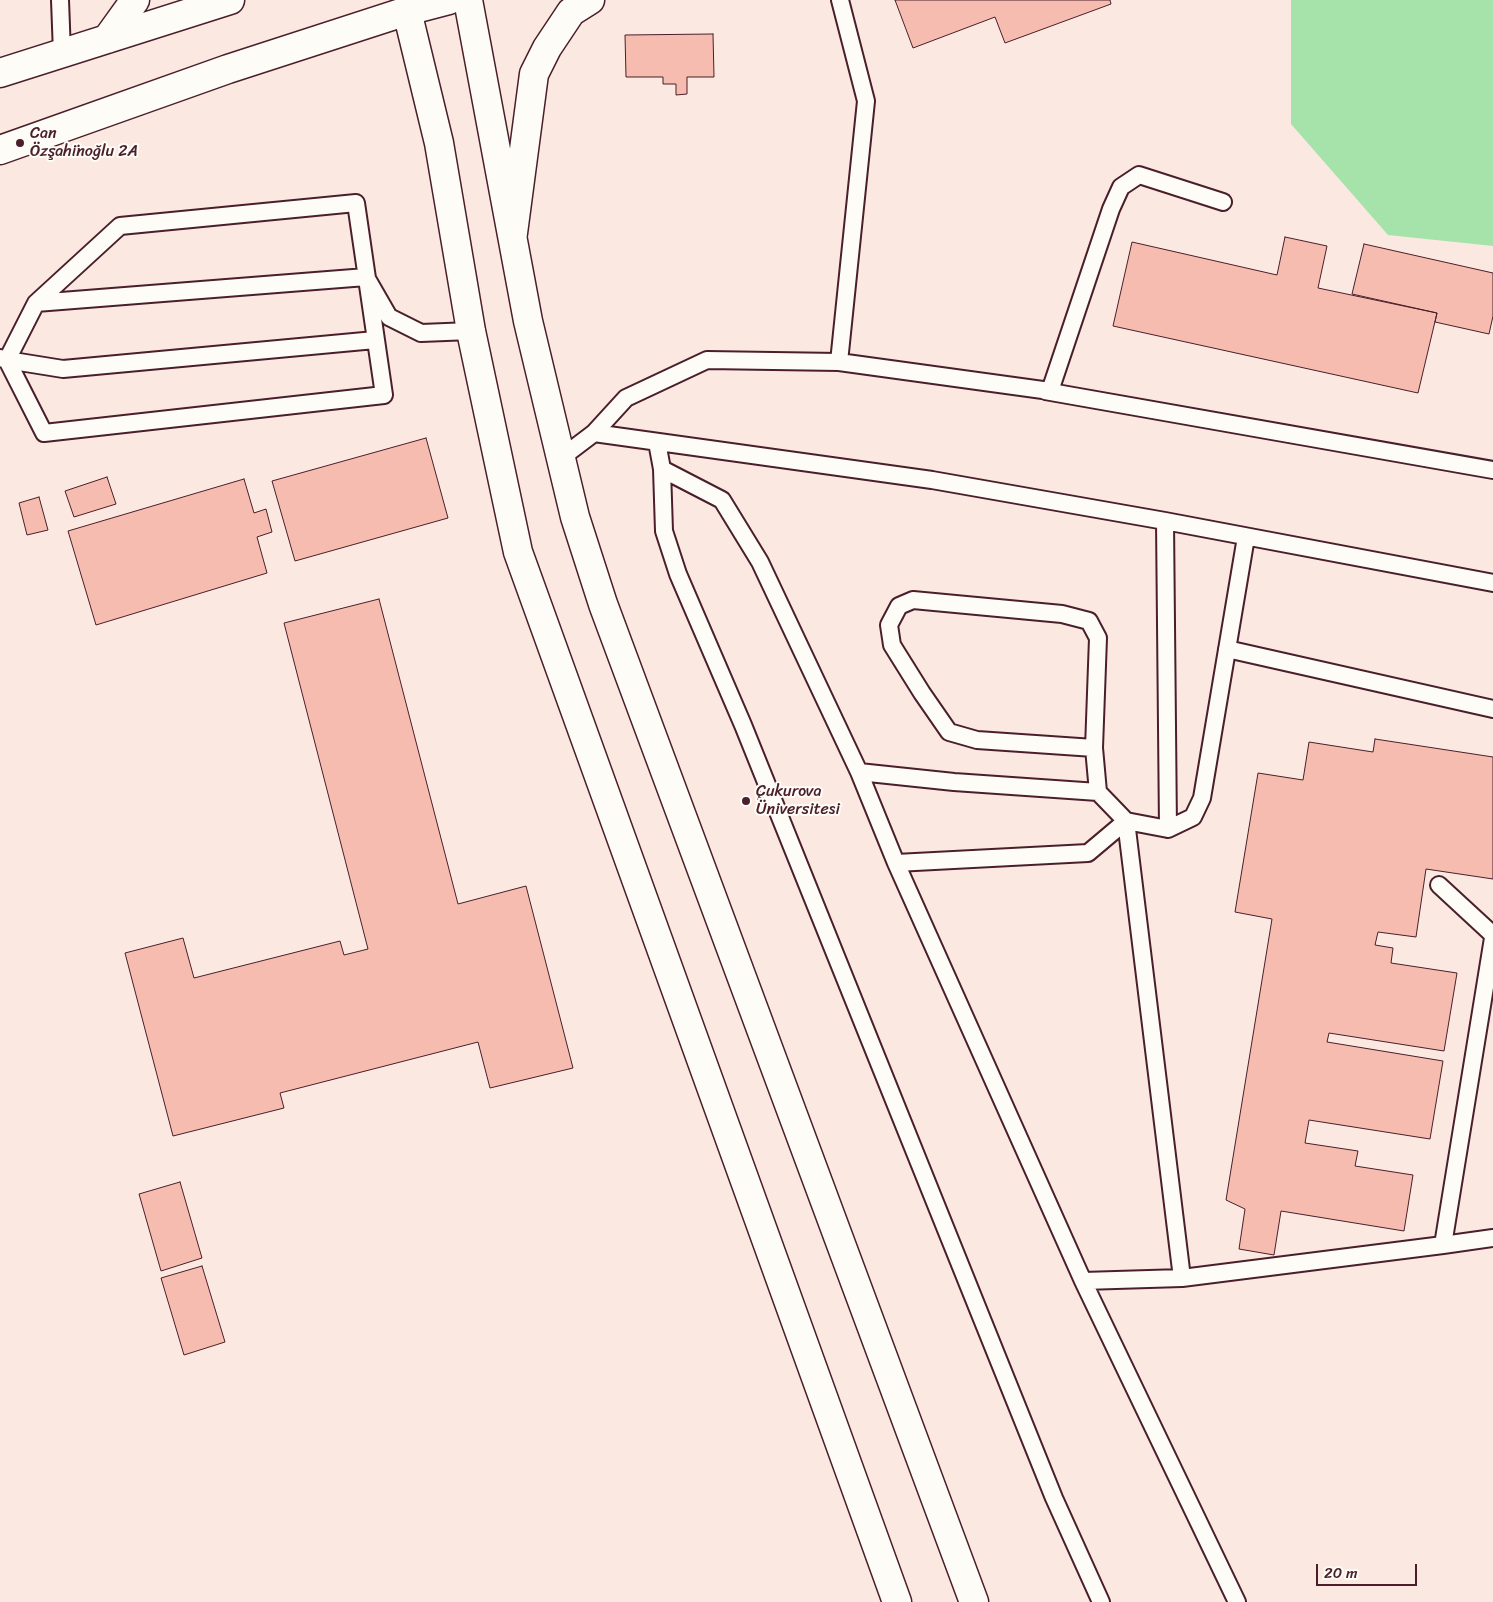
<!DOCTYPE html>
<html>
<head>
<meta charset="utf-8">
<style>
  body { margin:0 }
  #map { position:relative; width:1493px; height:1602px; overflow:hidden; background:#fdfcf7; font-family:Sriracha,sans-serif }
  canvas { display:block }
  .scale { position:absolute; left:1316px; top:1564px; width:101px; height:22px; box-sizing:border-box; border:2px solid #4a1f2b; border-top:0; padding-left:6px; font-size:15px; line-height:18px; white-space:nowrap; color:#4a1f2b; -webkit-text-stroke:4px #fdfcf7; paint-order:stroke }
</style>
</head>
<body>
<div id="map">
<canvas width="1493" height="1602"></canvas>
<div class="scale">20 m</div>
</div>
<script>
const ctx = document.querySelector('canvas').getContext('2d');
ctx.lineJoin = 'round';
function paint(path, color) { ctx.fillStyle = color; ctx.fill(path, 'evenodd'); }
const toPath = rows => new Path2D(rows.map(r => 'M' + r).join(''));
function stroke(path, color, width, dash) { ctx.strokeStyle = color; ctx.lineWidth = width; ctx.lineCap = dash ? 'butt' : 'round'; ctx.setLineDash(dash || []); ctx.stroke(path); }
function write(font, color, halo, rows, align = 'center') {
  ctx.font = font + ' Sriracha,sans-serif'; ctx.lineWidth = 4; ctx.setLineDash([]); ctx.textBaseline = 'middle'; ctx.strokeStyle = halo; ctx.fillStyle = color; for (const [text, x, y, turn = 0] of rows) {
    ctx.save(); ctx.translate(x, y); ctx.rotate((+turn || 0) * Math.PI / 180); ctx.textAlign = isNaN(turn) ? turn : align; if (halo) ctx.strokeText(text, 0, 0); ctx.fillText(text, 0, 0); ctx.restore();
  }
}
const built = toPath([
  [0,0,1493,0,1493,1602,0,1602]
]);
const green = toPath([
  [1291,0,1493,0,1493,246,1388,235,1291,124]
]);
const building = toPath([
  [895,0,1110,0,1111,4,1005,43,995,17,913,48,895,0],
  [713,34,714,77,687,77,687,94,676,95,676,84,663,84,663,77,626,77,625,35,713,34],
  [1285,237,1327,246,1318,288,1437,313,1418,393,1113,326,1132,242,1277,275,1285,237],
  [1364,244,1493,273,1493,316,1489,334,1435,322,1437,313,1352,294,1364,244],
  [426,438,448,518,295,561,272,481,426,438],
  [107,477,116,504,74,517,65,491,107,477],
  [244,479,254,513,266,509,272,532,257,537,267,573,96,625,68,531,244,479],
  [39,497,48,530,27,535,19,503,39,497],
  [379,599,458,904,526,886,573,1068,490,1088,478,1042,280,1093,284,1108,173,1136,125,953,183,938,194,978,340,941,344,955,368,949,284,623,379,599],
  [1375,739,1493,757,1493,879,1426,869,1416,937,1378,932,1375,945,1393,948,1391,963,1457,973,1444,1051,1329,1033,1327,1042,1443,1061,1430,1139,1309,1120,1305,1143,1358,1151,1355,1166,1413,1175,1404,1231,1281,1211,1274,1255,1239,1249,1245,1209,1226,1200,1272,919,1235,912,1258,773,1303,780,1309,742,1373,752,1375,739],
  [180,1182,202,1258,161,1271,139,1194,180,1182],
  [202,1266,225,1342,184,1355,161,1278,202,1266]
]);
const service = toPath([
  [60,0,62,53],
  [36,303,366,277,389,317,421,333,471,331],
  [0,358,7,360,36,303,120,226,356,203,384,395,44,433,7,360],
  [7,360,63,369,375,340],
  [839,362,1050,391,1111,209,1121,187,1139,175,1223,202],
  [1045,391,1493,470],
  [594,433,626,398,707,360,839,362,866,101,840,0],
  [657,442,662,469,664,531,678,574,743,725,1054,1498,1101,1602],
  [561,458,594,433,932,480,1165,521,1493,583],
  [662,469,722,500,760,562,859,772,896,863,1083,1281,1237,1602],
  [1227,649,1493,709],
  [1094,748,977,740,949,732,922,693,892,645,889,625,899,606,913,600,1062,614,1089,621,1098,638,1094,748,1098,792,1126,821,1182,1278],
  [859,772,954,782,1098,792],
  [1168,829,1193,817,1202,798,1246,537],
  [896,863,1088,853,1126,821,1168,829,1165,521],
  [1439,885,1493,935],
  [1443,1245,1493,1238],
  [1083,1281,1182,1278,1443,1245,1493,938]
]);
const tertiary = toPath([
  [468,0,528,321,575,517,603,604,974,1602],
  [407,11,439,143,471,331,518,552,897,1602]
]);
const secondary = toPath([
  [107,39,135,0],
  [0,73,230,0],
  [0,150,228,69,407,11,449,0],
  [513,233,534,74,547,48,571,12,590,0]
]);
const markers = [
  [20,143,5,"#4a1f2b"],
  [746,801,5,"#4a1f2b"]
];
const poiNames = [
  ["Can",30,134],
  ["Özşahi̇noğlu 2A",30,152],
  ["Çukurova",756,792],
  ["Üniversitesi",756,810]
];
paint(built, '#fbe9e1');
paint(green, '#a6e3aa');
paint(building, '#f6bcaf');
stroke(building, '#4a1f2b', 1);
stroke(service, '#4a1f2b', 20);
stroke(tertiary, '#4a1f2b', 31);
stroke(secondary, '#4a1f2b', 31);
stroke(service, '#fdfcf7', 16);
stroke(tertiary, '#fdfcf7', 28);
stroke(secondary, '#fdfcf7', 28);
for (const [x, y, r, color] of markers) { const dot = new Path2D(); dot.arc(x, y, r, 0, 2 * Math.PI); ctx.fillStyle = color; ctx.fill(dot); stroke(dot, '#fdfcf7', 2); }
write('16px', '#4a1f2b', '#fdfcf7', poiNames, 'left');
</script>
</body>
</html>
